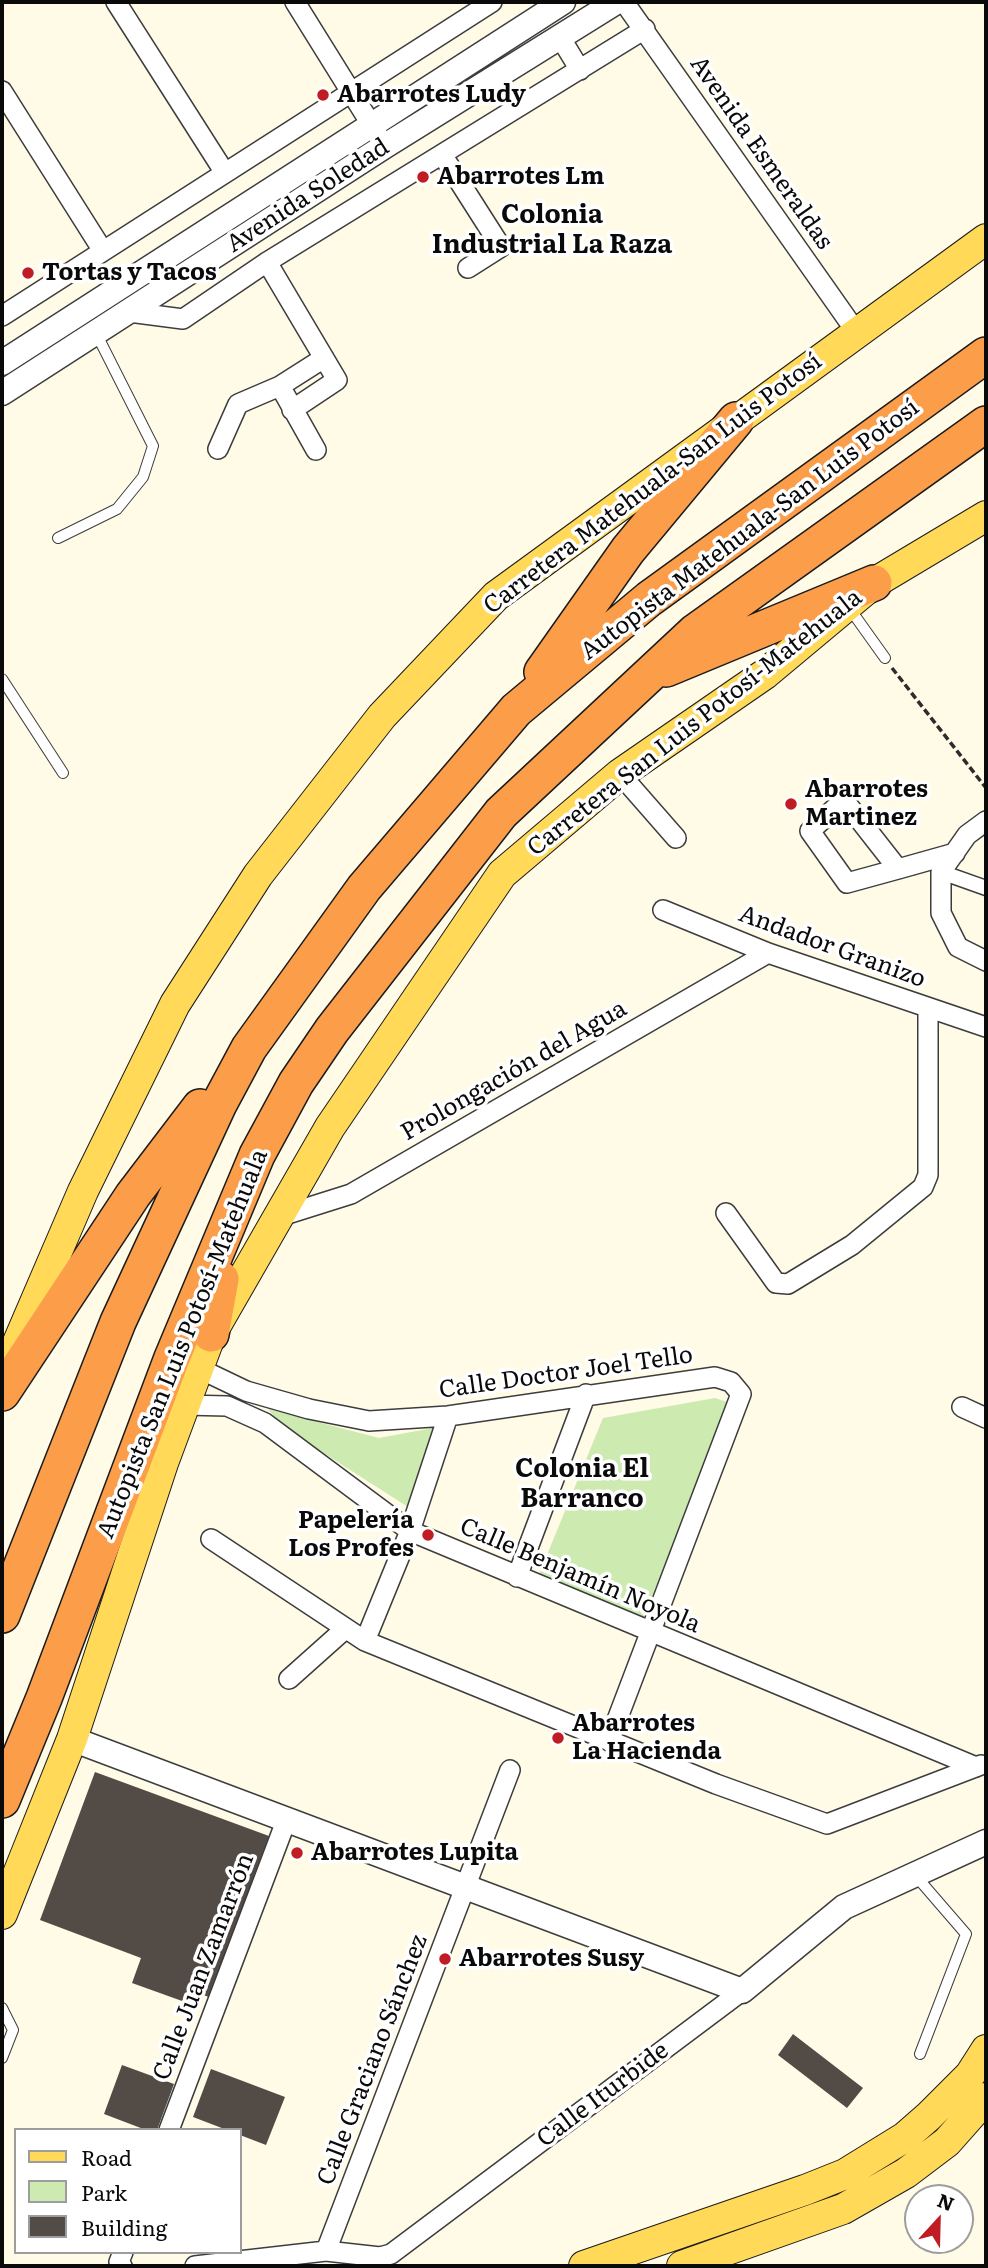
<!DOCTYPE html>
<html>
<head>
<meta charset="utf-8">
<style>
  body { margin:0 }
  #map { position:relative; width:988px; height:2268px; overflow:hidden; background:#fffbe7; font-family:Literata,serif }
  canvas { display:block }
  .frame { position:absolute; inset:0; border:4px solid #0a0a0a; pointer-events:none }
  .legend { position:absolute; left:14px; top:2128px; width:228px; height:126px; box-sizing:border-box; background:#fff; border:2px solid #9d9d9d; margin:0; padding:9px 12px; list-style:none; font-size:21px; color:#0a0a0a }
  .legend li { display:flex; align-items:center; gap:14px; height:35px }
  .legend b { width:35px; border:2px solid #9d9d9d }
  .north { position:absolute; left:904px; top:2184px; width:70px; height:70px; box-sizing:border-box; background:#fff; border:2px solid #9d9d9d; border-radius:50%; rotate:22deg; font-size:19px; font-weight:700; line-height:28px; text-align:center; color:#0a0a0a }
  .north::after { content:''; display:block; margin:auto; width:24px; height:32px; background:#bf1d23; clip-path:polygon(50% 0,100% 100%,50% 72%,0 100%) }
</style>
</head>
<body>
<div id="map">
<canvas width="988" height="2268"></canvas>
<div class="frame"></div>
<ul class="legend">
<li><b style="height:9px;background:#ffd957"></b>Road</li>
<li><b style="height:19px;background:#cdeab0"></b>Park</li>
<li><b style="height:19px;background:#534b46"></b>Building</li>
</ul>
<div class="north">N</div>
</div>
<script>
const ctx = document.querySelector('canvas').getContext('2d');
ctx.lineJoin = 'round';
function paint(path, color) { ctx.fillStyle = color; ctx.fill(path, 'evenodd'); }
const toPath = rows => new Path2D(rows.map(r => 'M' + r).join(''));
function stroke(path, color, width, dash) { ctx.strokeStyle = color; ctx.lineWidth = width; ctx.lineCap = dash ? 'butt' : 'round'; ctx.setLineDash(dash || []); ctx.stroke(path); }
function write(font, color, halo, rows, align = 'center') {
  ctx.font = font + ' Literata,serif'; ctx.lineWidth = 7; ctx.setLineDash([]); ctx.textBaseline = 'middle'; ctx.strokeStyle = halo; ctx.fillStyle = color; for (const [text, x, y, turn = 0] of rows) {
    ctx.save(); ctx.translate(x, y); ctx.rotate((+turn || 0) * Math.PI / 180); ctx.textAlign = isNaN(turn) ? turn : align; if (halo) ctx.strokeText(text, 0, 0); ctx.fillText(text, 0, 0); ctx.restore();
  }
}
const green = toPath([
  [715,1398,730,1403,643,1618,538,1577,603,1418],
  [268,1409,379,1438,438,1427,408,1507,283,1427]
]);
const building = toPath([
  [95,1772,269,1836,209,1997,200,1994,196,2006,132,1983,141,1958,40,1920],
  [793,2034,863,2088,847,2108,778,2055],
  [122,2065,174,2084,157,2130,146,2130,104,2114],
  [211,2069,285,2097,266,2145,240,2135,240,2130,227,2130,193,2117]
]);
const path = toPath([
  [892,668,986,788]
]);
const service = toPath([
  [58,538,117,509,143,477,153,446,96,333],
  [850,609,885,658],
  [2,679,63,773],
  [915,1875,966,1934,920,2054],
  [2,2008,13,2030,2,2058]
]);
const pedestrian = toPath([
  [941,872,986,888]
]);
const minor = toPath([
  [116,2,225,173],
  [295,2,379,137],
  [624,2,857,333],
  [560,37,580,70],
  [2,91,103,251],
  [443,156,501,247,468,268],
  [267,262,337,380,292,410],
  [129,312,183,319,267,262,645,29],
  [2,316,492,2],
  [218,449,238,404,280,386],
  [316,450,280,386,324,358],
  [620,774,676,838],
  [986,821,967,835,941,872,941,913,958,947,986,961],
  [898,869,847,883,810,831,844,800,898,869,955,853],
  [663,910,768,953,986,1027],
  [726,1213,776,1283,788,1284,852,1245,923,1187,928,1175,928,1008],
  [278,1217,351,1194,768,953],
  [198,1368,246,1391,309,1409,369,1421,448,1416,715,1377,731,1382,741,1394,609,1741],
  [184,1405,227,1406,265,1423,410,1531,976,1767],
  [962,1407,986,1418],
  [211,1539,365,1641,716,1784,827,1824,981,1765],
  [517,1577,586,1394],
  [365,1641,410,1531,448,1416],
  [289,1679,345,1629],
  [169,2130,286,1821],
  [326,2251,510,1770],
  [122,2266,119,2262,123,2252],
  [195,2266,326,2251,380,2257,391,2254,742,1991]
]);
const tertiary = toPath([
  [2,363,563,2],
  [2,393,385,146,616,2],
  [72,1739,742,1991,844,1907,986,1842]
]);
const primary = toPath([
  [9,1363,83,1191,175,1004,258,875,382,716,496,596,986,239],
  [2,1914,72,1739,163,1463,211,1334,330,1127,502,874,620,774,765,674,874,583,986,516],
  [584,2266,805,2190,845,2174,905,2137,929,2116,970,2075,986,2050],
  [682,2266,843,2209,906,2173,947,2142,986,2098]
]);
const motorway = toPath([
  [666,669,874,583],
  [542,672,628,550,736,420],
  [211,1334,221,1279],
  [2,1393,133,1195,200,1107],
  [2,1615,118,1322,219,1104,249,1048,364,888,516,710,649,599,986,355],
  [2,1800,44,1698,172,1358,257,1155,296,1083,332,1030,501,813,695,632,986,424]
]);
const markers = [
  [323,95,7,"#bf1d23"],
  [423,177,7,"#bf1d23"],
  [28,273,7,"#bf1d23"],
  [791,804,7,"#bf1d23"],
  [428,1535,7,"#bf1d23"],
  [558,1738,7,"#bf1d23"],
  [297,1853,7,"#bf1d23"],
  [445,1959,7,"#bf1d23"]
];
const poiNames = [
  ["Abarrotes Ludy",337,95],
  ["Abarrotes Lm",437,177],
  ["Tortas y Tacos",42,273],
  ["Abarrotes",805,790],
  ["Martinez",805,818],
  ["Papelería",414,1521,"right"],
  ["Los Profes",414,1549,"right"],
  ["Abarrotes",572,1724],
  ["La Hacienda",572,1752],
  ["Abarrotes Lupita",311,1853],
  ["Abarrotes Susy",459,1959]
];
const streetNames = [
  ["Avenida Esmeraldas",761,153,55],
  ["Avenida Soledad",308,196,-33],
  ["Carretera Matehuala-San Luis Potosí",653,484,-37],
  ["Autopista Matehuala-San Luis Potosí",750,530,-37],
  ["Carretera San Luis Potosí-Matehuala",695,723,-38],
  ["Andador Granizo",832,947,20],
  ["Prolongación del Agua",514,1071,-30],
  ["Autopista San Luis Potosí-Matehuala",183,1344,-68],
  ["Calle Doctor Joel Tello",566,1373,-8],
  ["Calle Benjamín Noyola",580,1576,23],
  ["Calle Juan Zamarrón",204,1967,-69],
  ["Calle Graciano Sánchez",373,2060,-69],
  ["Calle Iturbide",603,2095,-37]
];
const neighbourhoodNames = [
  ["Colonia",552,215],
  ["Industrial La Raza",552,245],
  ["Colonia El",582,1469],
  ["Barranco",582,1499]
];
paint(green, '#cdeab0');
paint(building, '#534b46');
stroke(service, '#3d3d3d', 12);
stroke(pedestrian, '#3d3d3d', 17);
stroke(minor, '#3d3d3d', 22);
stroke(tertiary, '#3d3d3d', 27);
stroke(primary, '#1b1b1b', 32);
stroke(motorway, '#1b1b1b', 38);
stroke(path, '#2c2c2c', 3.5, [7, 3.5]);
stroke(service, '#fff', 10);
stroke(pedestrian, '#fff', 14);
stroke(minor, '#fff', 19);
stroke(tertiary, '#fff', 24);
stroke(primary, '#ffd957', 30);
stroke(motorway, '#fb9d49', 35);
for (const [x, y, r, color] of markers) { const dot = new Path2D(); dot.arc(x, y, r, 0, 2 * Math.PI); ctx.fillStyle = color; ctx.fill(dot); stroke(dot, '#fff', 2.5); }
write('bold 24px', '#0a0a0a', '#fff', poiNames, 'left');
write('24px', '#0a0a0a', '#fff', streetNames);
write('bold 26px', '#0a0a0a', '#fff', neighbourhoodNames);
</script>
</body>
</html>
